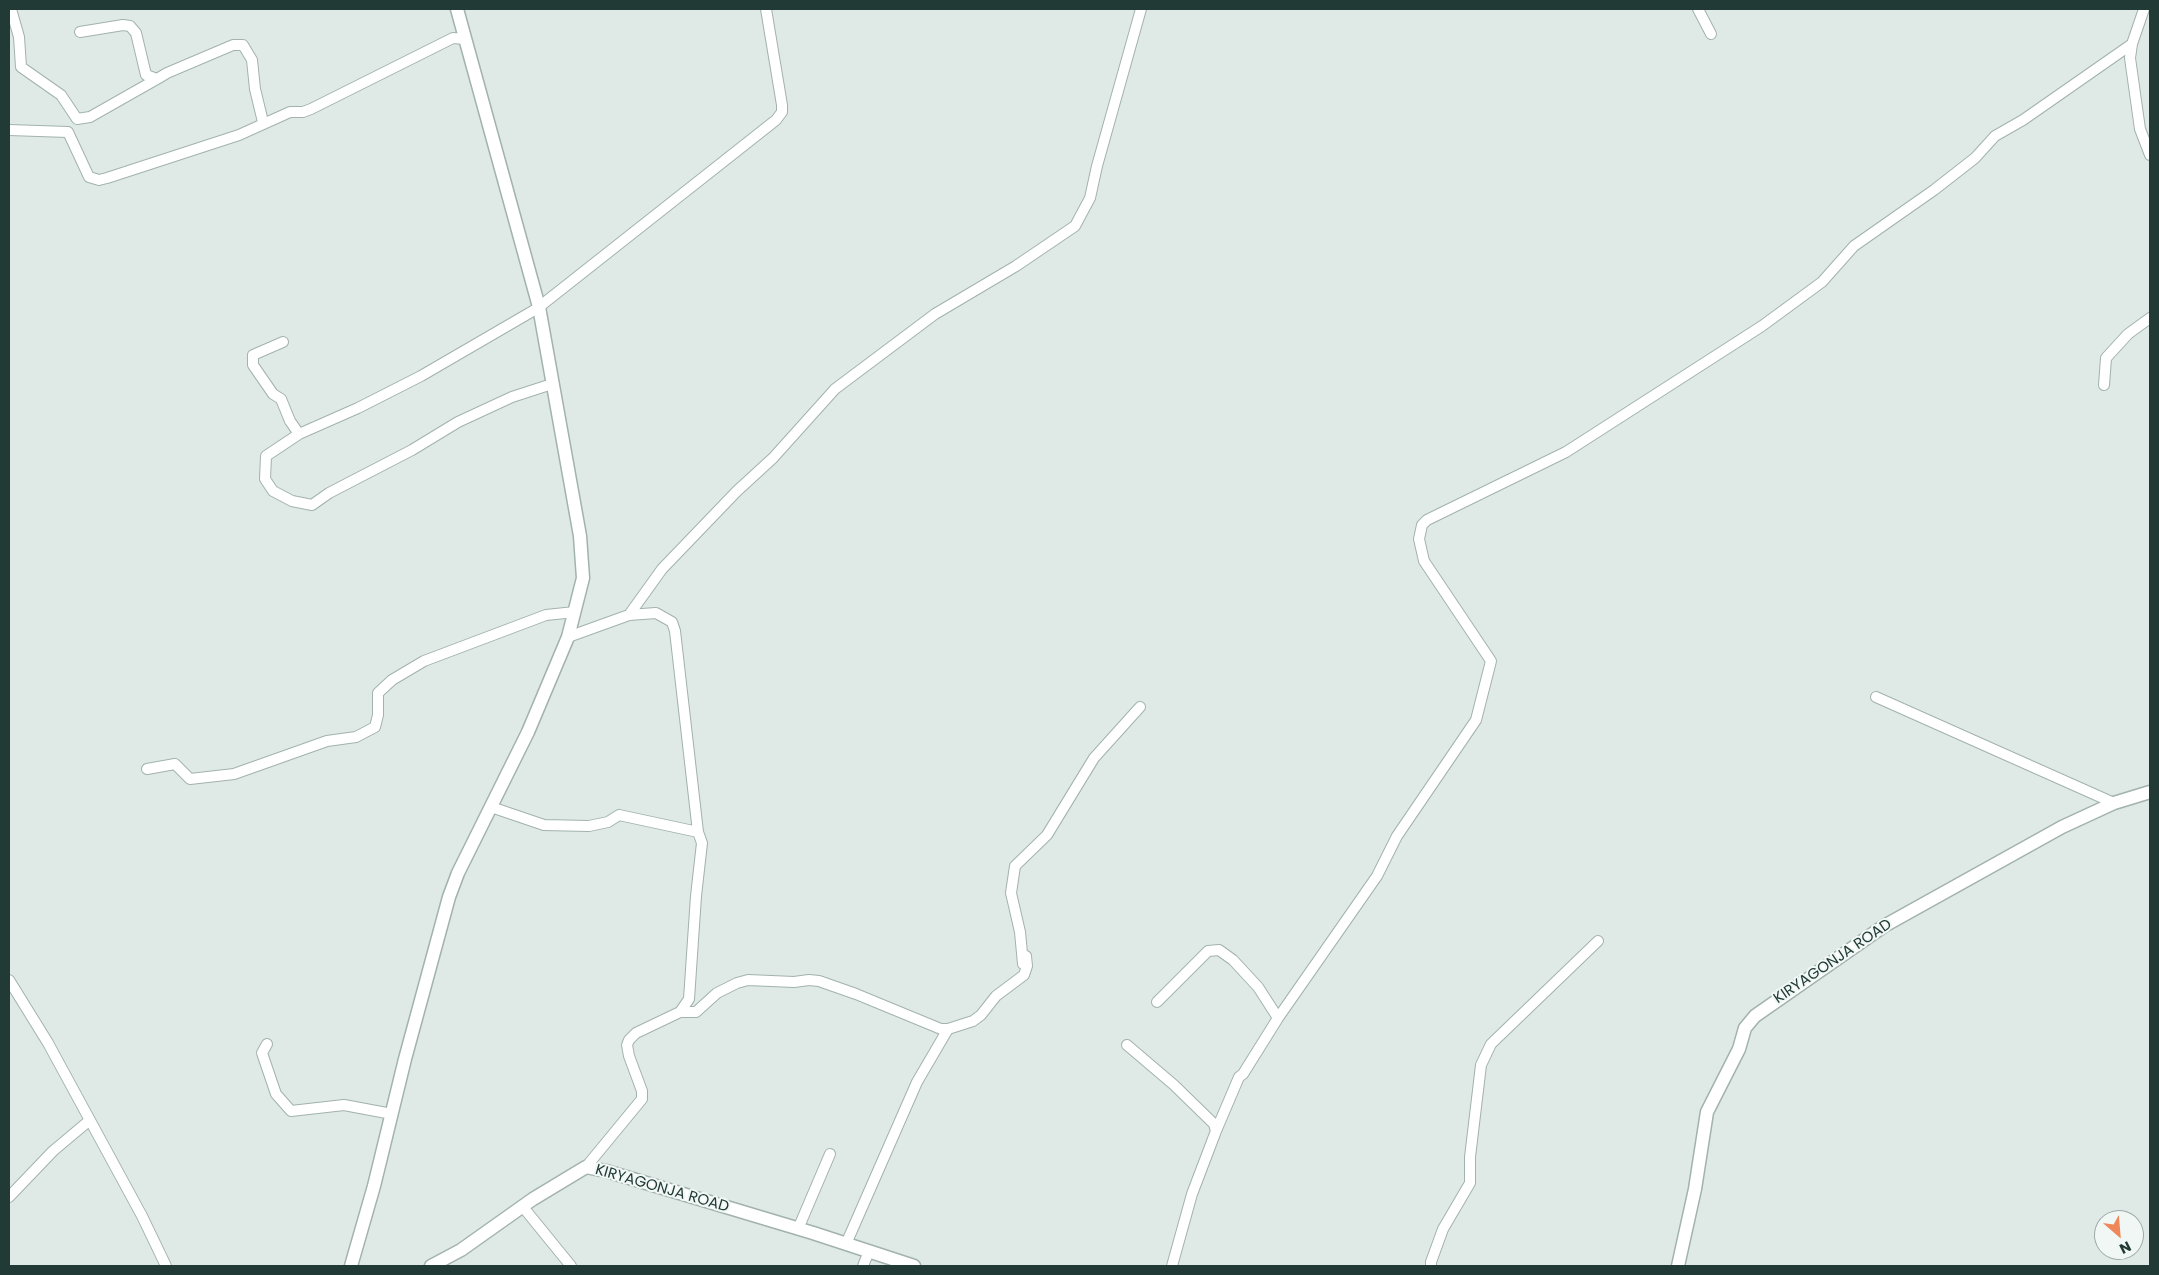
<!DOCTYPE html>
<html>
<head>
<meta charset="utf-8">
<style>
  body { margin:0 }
  #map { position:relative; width:2159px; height:1275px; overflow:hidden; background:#dfeae6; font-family:Poppins,sans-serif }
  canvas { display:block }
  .frame { position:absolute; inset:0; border:10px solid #213a35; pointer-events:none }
  .north { position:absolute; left:2094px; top:1210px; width:50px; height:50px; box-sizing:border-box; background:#f0f7f4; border:1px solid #9daba8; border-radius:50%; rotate:153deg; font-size:14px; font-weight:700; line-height:20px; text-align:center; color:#213a35 }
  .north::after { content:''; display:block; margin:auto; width:18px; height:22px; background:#ee8759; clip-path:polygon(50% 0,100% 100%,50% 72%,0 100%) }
</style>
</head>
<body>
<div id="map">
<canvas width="2159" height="1275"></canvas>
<div class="frame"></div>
<div class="north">N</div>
</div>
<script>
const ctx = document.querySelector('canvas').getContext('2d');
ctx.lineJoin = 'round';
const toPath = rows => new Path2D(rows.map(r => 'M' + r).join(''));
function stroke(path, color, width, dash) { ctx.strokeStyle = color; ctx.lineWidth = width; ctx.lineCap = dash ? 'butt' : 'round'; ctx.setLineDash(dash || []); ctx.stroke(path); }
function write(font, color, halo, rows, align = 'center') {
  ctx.font = font + ' Poppins,sans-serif'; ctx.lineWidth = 4; ctx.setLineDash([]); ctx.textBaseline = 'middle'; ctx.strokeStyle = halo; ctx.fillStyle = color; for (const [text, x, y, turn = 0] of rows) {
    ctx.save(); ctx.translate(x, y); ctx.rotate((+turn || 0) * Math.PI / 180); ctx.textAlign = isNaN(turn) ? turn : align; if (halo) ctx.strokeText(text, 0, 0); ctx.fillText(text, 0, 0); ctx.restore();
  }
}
const minor = toPath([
  [11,9,19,37,21,67,61,95,77,119,90,117,157,79],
  [1698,9,1711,34],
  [2144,9,2132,44,2130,58,2140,129,2150,155],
  [80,32,123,25,130,26,136,33,146,75,157,79,167,73,233,45,243,45,252,60,255,89,263,122],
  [9,130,68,132,89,177,99,180,107,178,239,135,290,112,303,112,311,109,453,38,465,39],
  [539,307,776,120,782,112,782,105,766,9],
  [283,342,253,355,253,365,273,394,281,399,290,421,299,434,358,408,421,376,538,308],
  [2104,385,2106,358,2128,334,2150,318],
  [299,434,266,456,265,479,273,491,292,501,312,505,329,493,412,450,458,422,512,397,552,384],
  [629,615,662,569,737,491,773,458,835,389,935,314,1016,266,1075,226,1090,198,1097,166,1141,9],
  [568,637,629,615,656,613,672,622,675,631,698,832,702,843,696,896,689,999,680,1012,636,1033,629,1040,627,1045,629,1056,642,1091,642,1099,586,1167],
  [1876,697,2114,803],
  [147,769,175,764,190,779,234,774,327,741,356,737,375,727,378,715,378,693,392,680,424,661,546,615,575,612],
  [491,807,544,825,589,826,608,822,619,815,698,832],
  [1023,964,1020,932,1011,893,1015,866,1047,835,1094,758,1140,707],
  [9,980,48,1043,142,1216,166,1266],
  [1157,1002,1208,951,1219,950,1233,960,1258,987,1278,1018],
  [680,1012,696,1012,717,993,737,983,748,980,794,982,809,980,819,981,856,994,941,1029,948,1029,973,1021,981,1015,996,996,1024,975,1027,966,1026,956],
  [267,1044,262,1053,276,1094,291,1111,344,1105,392,1114],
  [1127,1045,1174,1085,1214,1124,1216,1131,1192,1194,1172,1266],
  [1216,1131,1239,1077,1243,1074,1278,1018,1377,876,1397,836,1476,720,1491,661,1424,561,1419,539,1422,525,1427,520,1566,452,1762,326,1822,282,1854,246,1934,190,1975,158,1995,136,2023,120,2132,44],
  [9,1197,53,1151,90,1120],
  [523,1207,571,1266],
  [798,1229,830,1154],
  [846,1244,917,1082,948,1029],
  [863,1266,869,1251],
  [1431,1266,1431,1262,1443,1229,1470,1183,1470,1157,1481,1065,1491,1044,1598,941]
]);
const tertiary = toPath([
  [351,1266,374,1186,405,1059,449,897,458,873,528,732,568,637,583,578,580,536,539,307,457,9],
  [431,1266,461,1250,533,1199,586,1167,606,1171,813,1233,914,1266],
  [1678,1266,1695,1189,1707,1112,1739,1049,1745,1028,1755,1016,1884,926,2062,827,2114,803,2150,792]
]);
const streetNames = [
  ["KIRYAGONJA ROAD",1833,962,-34],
  ["KIRYAGONJA ROAD",662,1189,16]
];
stroke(minor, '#a2b2ad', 12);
stroke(tertiary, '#a2b2ad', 15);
stroke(minor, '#fff', 10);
stroke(tertiary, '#fff', 12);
write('15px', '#213a35', '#f0f7f4', streetNames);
</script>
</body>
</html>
